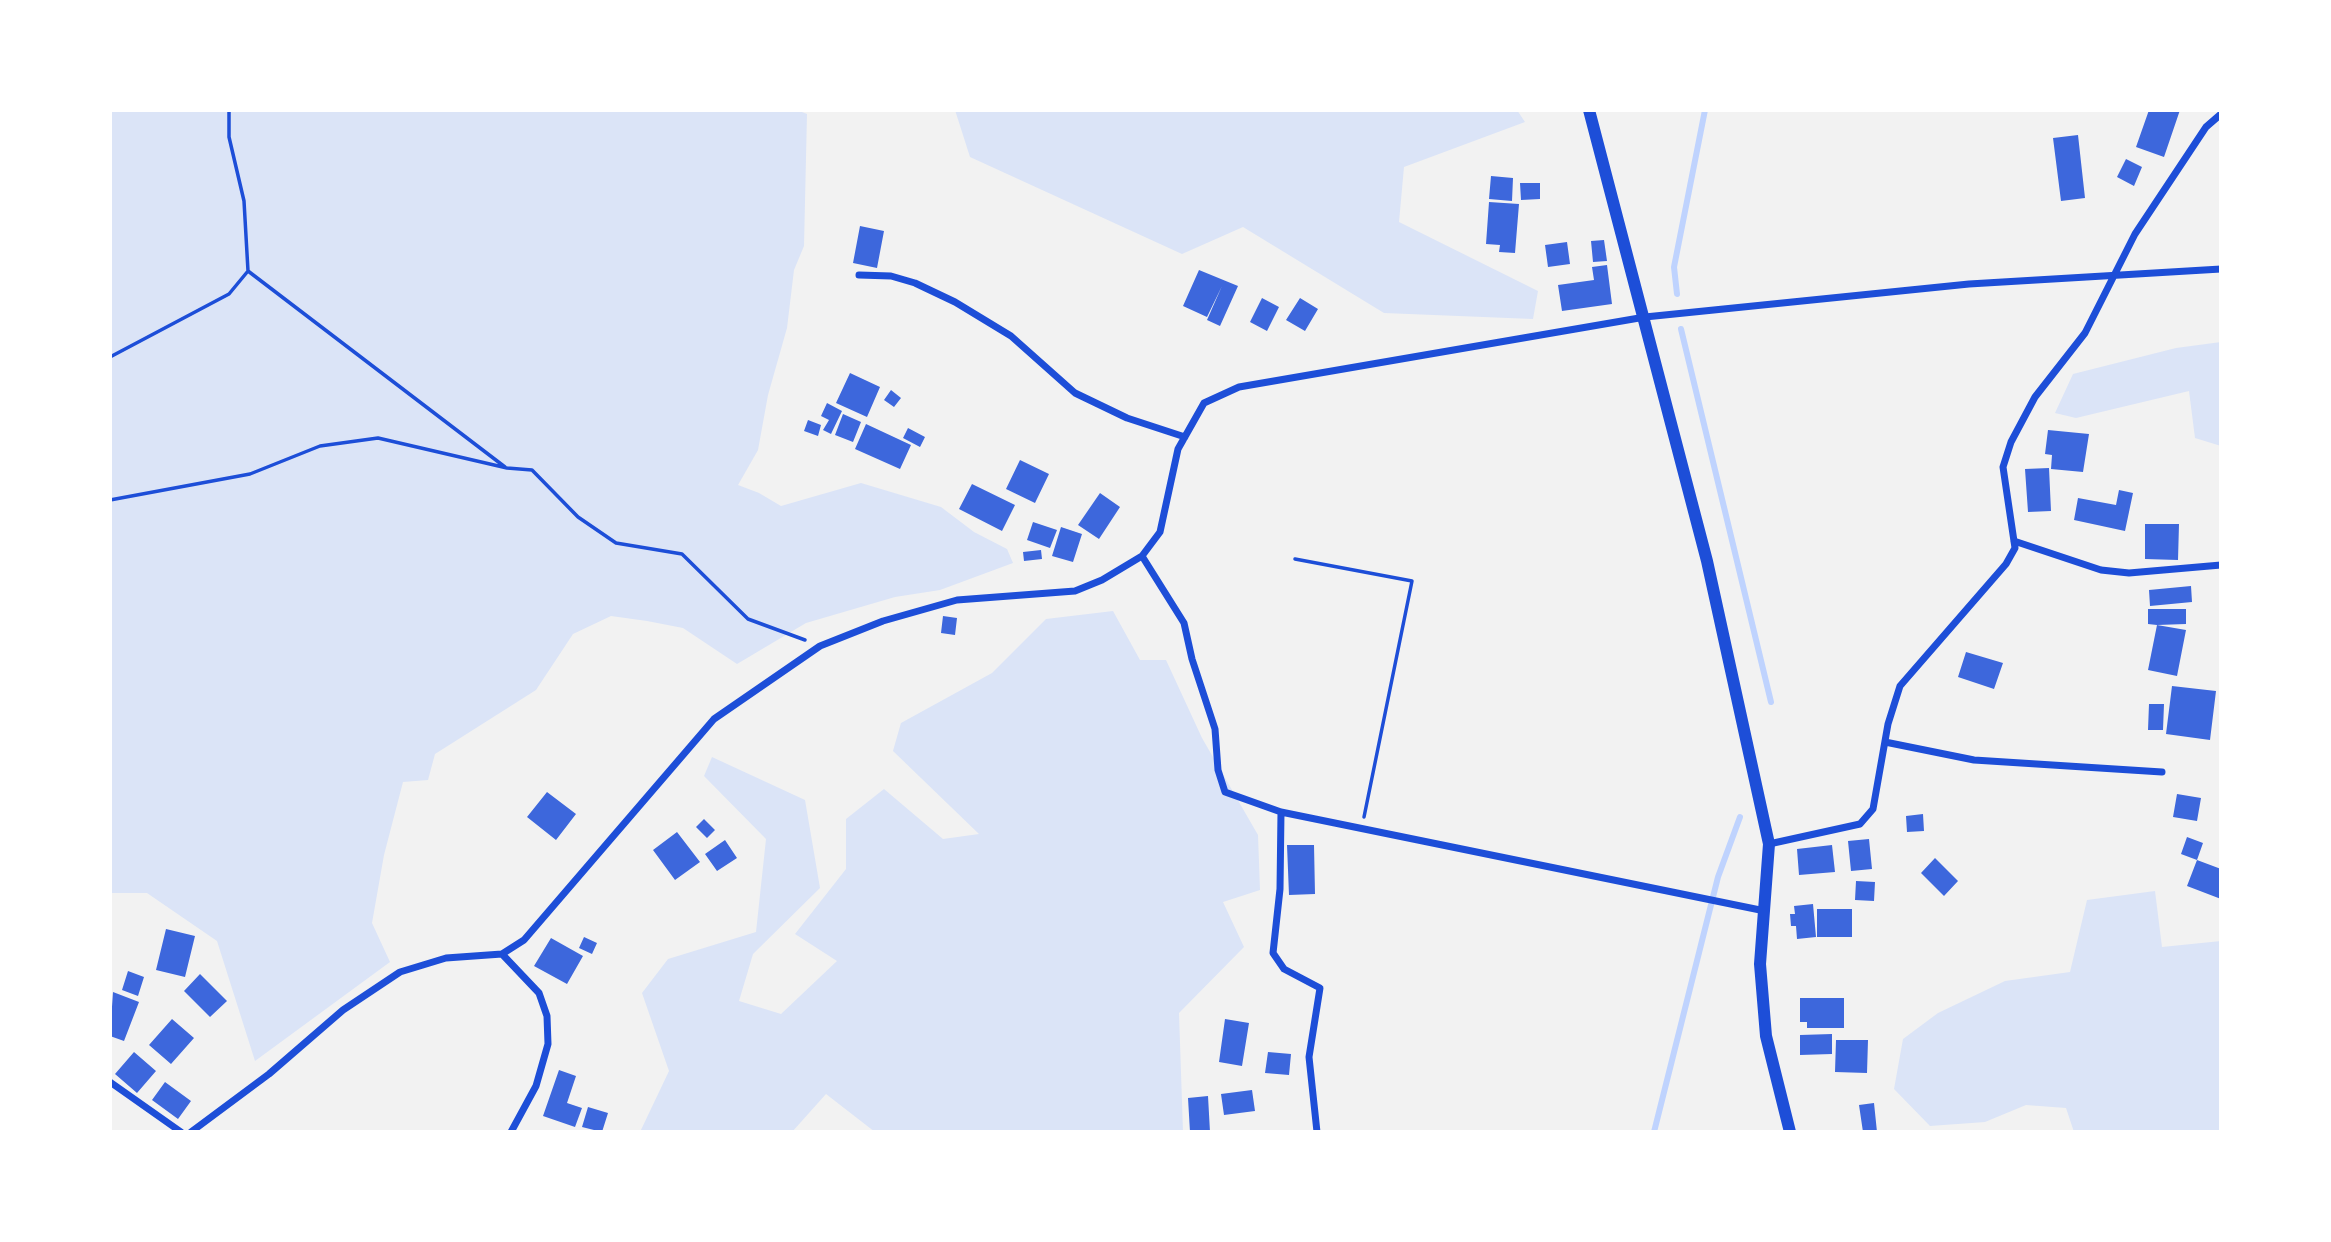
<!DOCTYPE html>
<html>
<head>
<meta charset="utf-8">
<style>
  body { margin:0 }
  #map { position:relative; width:2331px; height:1242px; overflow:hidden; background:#f2f2f2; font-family:"Roboto Condensed",sans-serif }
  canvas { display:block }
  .frame { position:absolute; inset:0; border:112px solid #fff; pointer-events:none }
</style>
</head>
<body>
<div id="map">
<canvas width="2331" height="1242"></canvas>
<div class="frame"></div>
</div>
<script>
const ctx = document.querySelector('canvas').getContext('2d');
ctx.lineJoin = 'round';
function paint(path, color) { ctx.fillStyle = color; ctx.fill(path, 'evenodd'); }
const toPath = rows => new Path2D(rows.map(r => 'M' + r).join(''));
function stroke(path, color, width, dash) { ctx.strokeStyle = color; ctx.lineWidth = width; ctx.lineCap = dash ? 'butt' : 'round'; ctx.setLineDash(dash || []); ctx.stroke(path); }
const green = toPath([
  [110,110,797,110,807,114,804,246,794,270,787,328,768,395,758,450,738,485,759,493,781,506,861,483,941,507,974,532,1007,549,1013,563,940,590,895,597,806,623,737,664,683,628,647,621,611,616,573,634,536,690,435,754,428,780,403,782,384,855,372,923,390,962,255,1061,217,941,147,893,110,893],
  [955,110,1517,110,1525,122,1404,167,1399,222,1538,291,1533,319,1384,313,1243,227,1182,254,970,157],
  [2221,342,2221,446,2195,438,2189,391,2076,418,2055,413,2073,374,2176,348],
  [1113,611,1140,660,1166,660,1202,738,1258,835,1260,890,1223,902,1244,947,1179,1013,1183,1132,875,1132,826,1094,792,1132,640,1132,669,1071,642,993,668,959,756,932,766,839,704,776,712,757,805,800,820,888,753,954,739,1001,781,1014,837,961,795,934,846,869,846,819,884,789,943,839,979,834,893,751,901,723,992,673,1046,619],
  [2155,891,2162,947,2221,941,2221,1132,2074,1132,2066,1108,2026,1105,1985,1122,1930,1126,1894,1089,1903,1039,1938,1013,2005,981,2070,972,2087,900]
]);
const stream = toPath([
  [1677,294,1674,267,1705,110],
  [1681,329,1771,702],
  [1654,1132,1718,877,1740,817]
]);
const building = toPath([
  [2149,110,2180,110,2164,157,2136,147],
  [2078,135,2085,198,2061,201,2053,138],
  [2126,159,2142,167,2134,186,2117,177],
  [1491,176,1513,178,1512,201,1489,199],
  [1520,183,1540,183,1540,199,1521,200],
  [1489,202,1519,204,1515,253,1499,252,1500,245,1486,244],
  [860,226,884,231,877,268,853,263],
  [1604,240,1607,261,1593,262,1591,241],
  [1567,242,1570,264,1548,267,1545,245],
  [1607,265,1612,304,1562,311,1558,285,1594,280,1592,267],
  [1199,270,1238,286,1220,326,1207,320,1222,286,1207,317,1183,306],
  [1262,298,1279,307,1267,331,1250,322],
  [1300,298,1318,309,1305,331,1286,320],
  [850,373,880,387,867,417,836,403],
  [891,390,901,398,894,407,884,400],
  [827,403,842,411,831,434,823,430,829,420,821,416],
  [843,414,861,422,853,442,835,435],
  [808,420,821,425,818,436,804,431],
  [866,424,911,445,900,469,855,449],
  [908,428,925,437,920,447,903,438],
  [2048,430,2089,434,2083,472,2051,469,2052,455,2045,454],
  [1020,460,1049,474,1035,503,1006,489],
  [2049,468,2051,511,2028,512,2025,469],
  [972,484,1015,505,1002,531,959,509],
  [2119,490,2133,493,2125,531,2074,520,2078,498,2116,505],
  [1100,493,1120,507,1099,539,1078,525],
  [1033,522,1057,530,1050,548,1027,540],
  [2145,524,2179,524,2178,560,2145,559],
  [1061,527,1082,534,1073,562,1052,556],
  [1041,550,1042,559,1024,561,1023,552],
  [2191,586,2192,602,2150,606,2149,590],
  [2148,609,2186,609,2186,624,2157,625,2186,630,2177,676,2148,670,2157,625,2148,624],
  [943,616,957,618,955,635,941,633],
  [1966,652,2003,663,1994,689,1958,677],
  [2172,686,2216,691,2210,740,2166,734],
  [2149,704,2164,704,2163,730,2148,730],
  [547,792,576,814,556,840,527,817],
  [2177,794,2201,798,2197,821,2173,817],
  [1923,814,1924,831,1907,832,1906,816],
  [704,819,715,830,707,838,696,827],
  [677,832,700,862,675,880,653,850],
  [2187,837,2203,843,2197,860,2221,869,2221,899,2187,886,2197,860,2181,854],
  [1869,839,1872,869,1851,871,1848,841],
  [725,840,737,858,717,871,705,854],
  [1287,845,1314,845,1315,894,1289,895],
  [1832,845,1835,872,1799,875,1797,849],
  [1935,858,1958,881,1944,896,1921,873],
  [1856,881,1875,882,1874,901,1855,900],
  [1813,904,1816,937,1797,939,1796,926,1791,926,1790,914,1795,914,1794,906],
  [1817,909,1852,909,1852,937,1817,937],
  [166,929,195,936,185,977,156,970],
  [584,937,597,943,592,954,579,948],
  [551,938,583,956,567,984,534,966],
  [128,971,144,977,138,996,122,990],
  [200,974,227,1001,210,1017,184,991],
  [113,992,139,1002,124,1041,110,1036],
  [1800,998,1844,998,1844,1028,1807,1028,1807,1022,1800,1022],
  [172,1019,194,1038,171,1064,149,1045],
  [1225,1019,1249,1023,1242,1066,1219,1062],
  [1832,1034,1832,1054,1800,1055,1800,1035],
  [1836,1040,1868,1040,1867,1073,1835,1072],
  [134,1052,156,1071,137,1093,115,1074],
  [1268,1052,1291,1054,1289,1075,1265,1073],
  [559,1070,576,1076,567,1103,582,1108,575,1127,543,1116],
  [165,1082,191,1101,178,1119,152,1100],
  [1252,1090,1255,1111,1224,1115,1221,1094],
  [1208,1096,1210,1132,1190,1132,1188,1098],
  [1874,1103,1877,1132,1863,1132,1859,1105],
  [588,1107,608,1113,602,1132,582,1127]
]);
const path = toPath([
  [248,271,505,467],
  [110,357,229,294,248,271,244,201,229,137,229,110],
  [110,500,250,474,320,446,378,438,507,468,532,470,578,517,616,543,682,554,748,619,805,640],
  [1295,559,1412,581,1364,817]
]);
const minor = toPath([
  [859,275,891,276,915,283,955,302,1011,336,1075,393,1127,418,1185,437],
  [2014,541,2101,570,2129,573,2221,565],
  [1142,556,1184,623,1192,659,1215,729,1218,770,1225,792,1281,812,1765,911],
  [1885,742,1974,760,2162,772],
  [1281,812,1280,889,1273,953,1284,969,1320,988,1309,1057,1317,1132],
  [1769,844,1860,824,1873,809,1888,724,1900,686,2006,564,2015,548,2003,467,2011,442,2035,397,2085,333,2135,234,2206,127,2221,114],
  [502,954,539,993,547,1016,548,1044,536,1086,511,1132],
  [110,1082,181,1132],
  [191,1132,269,1074,343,1010,400,972,446,958,502,954,524,940,714,719,820,646,883,621,957,600,1075,591,1102,580,1142,556,1160,532,1178,449,1204,403,1239,387,1645,317,1969,284,2221,269]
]);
const tertiary = toPath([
  [1589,110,1707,561,1769,844,1760,964,1766,1036,1790,1132]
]);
paint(green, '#dbe4f7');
stroke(stream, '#bfd3fe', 6);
paint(building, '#3d67dc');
stroke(path, '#1d4ed8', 3.5);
stroke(minor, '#1d4ed8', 7);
stroke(tertiary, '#1d4ed8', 12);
</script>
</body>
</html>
